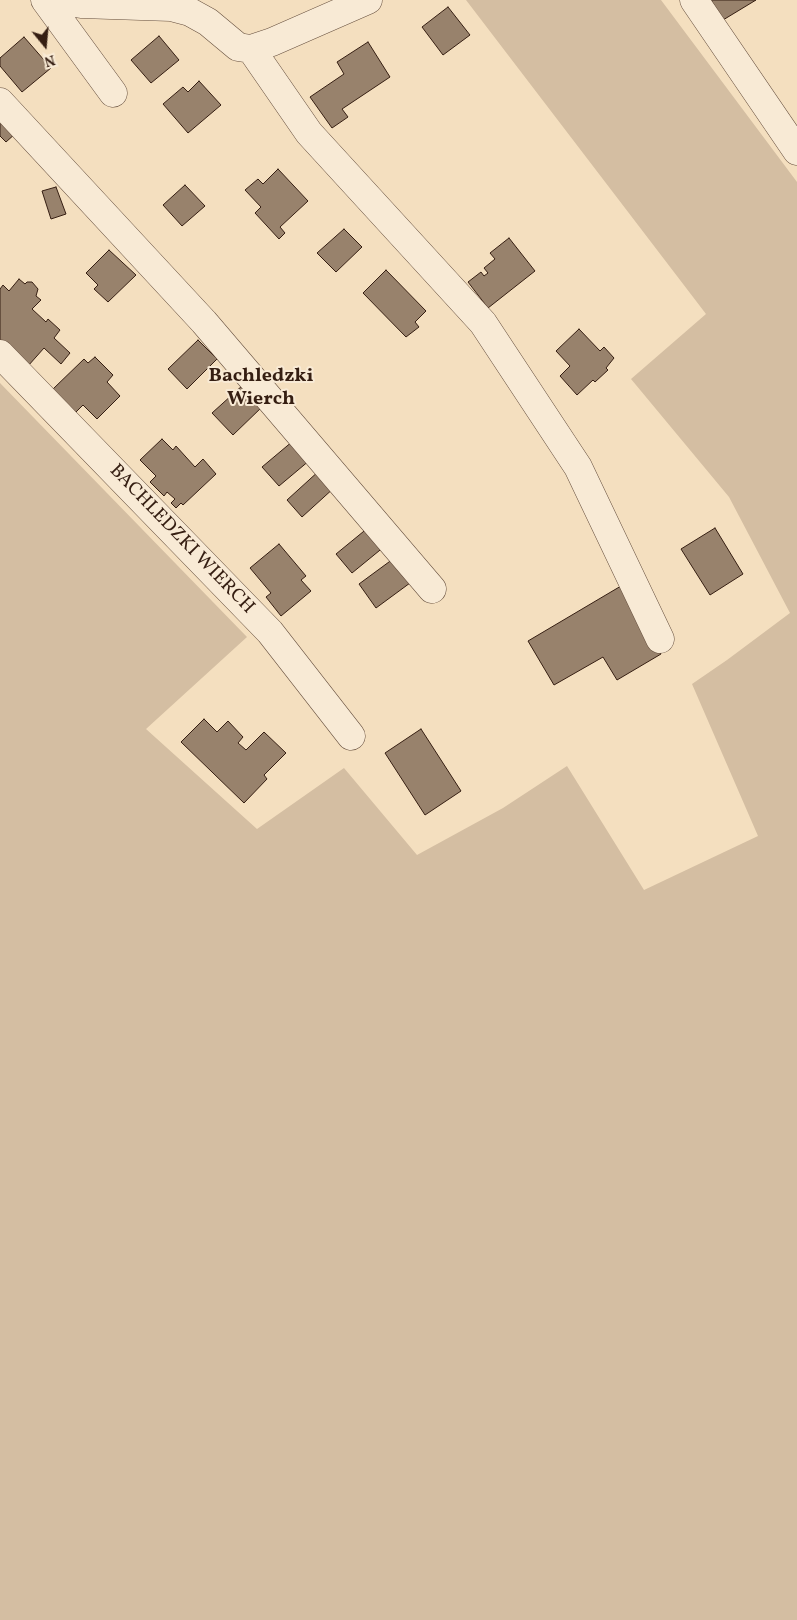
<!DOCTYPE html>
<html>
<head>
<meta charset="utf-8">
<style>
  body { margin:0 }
  #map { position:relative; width:797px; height:1620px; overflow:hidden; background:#f4dfbf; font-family:Vollkorn,serif }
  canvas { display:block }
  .north { position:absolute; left:20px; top:20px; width:50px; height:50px; -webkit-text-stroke:4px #f8ead5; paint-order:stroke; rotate:163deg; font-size:14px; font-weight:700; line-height:20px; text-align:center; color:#351e12 }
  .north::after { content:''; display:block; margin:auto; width:18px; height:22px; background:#351e12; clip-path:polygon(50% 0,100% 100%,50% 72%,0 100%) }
</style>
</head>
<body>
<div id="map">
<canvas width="797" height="1620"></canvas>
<div class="north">N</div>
</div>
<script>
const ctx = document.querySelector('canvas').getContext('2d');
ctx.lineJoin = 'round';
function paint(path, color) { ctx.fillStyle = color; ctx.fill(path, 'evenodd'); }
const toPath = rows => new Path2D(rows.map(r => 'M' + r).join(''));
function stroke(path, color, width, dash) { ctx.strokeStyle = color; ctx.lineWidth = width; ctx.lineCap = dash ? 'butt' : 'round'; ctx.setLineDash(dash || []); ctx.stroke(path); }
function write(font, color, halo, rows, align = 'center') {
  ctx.font = font + ' Vollkorn,serif'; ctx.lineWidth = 4; ctx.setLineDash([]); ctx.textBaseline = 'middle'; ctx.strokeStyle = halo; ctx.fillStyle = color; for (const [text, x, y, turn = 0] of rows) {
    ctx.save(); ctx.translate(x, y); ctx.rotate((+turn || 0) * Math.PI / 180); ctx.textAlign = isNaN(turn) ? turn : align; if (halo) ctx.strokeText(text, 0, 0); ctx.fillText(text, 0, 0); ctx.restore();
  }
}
const green = toPath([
  [466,0,661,0,797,182,797,1620,0,1620,0,383,247,637,146,729,257,829,344,768,417,855,503,808,567,766,644,890,758,836,692,684,727,660,790,613,729,497,631,379,706,314]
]);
const building = toPath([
  [711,0,756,0,723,20,711,0],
  [448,7,470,35,443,55,422,27,448,7],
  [159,36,179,60,151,83,131,60,159,36],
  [24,37,51,68,22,92,0,66,0,58,24,37],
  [368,42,390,77,342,109,348,117,332,128,310,97,344,74,337,62,368,42],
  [199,81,221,105,188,133,163,104,183,87,188,92,199,81],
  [0,117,16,133,6,142,0,136,0,117],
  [278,169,308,201,280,227,285,233,279,239,255,213,261,207,245,190,258,179,263,184,278,169],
  [185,185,205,206,182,226,163,205,185,185],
  [56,187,66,214,51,219,42,191,56,187],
  [344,229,362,247,336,272,317,253,344,229],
  [509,238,535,271,488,308,468,282,481,272,484,276,488,273,484,268,495,259,490,253,509,238],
  [109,250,136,275,108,302,94,289,98,285,86,273,109,250],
  [386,270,426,311,415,322,419,327,406,337,363,293,386,270],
  [19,279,25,284,27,282,32,282,38,289,36,296,41,300,32,309,46,322,48,319,60,330,54,338,70,353,61,364,44,348,28,366,0,341,0,289,3,285,9,291,19,279],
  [579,329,600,351,604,347,614,358,606,368,608,370,595,382,593,380,577,395,560,376,570,366,556,351,579,329],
  [198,340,217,359,187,389,168,369,198,340],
  [95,357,113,375,107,382,120,396,97,419,83,405,76,412,53,389,84,359,88,363,95,357],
  [243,385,263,406,233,435,212,413,243,385],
  [162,439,173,450,176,446,195,467,203,459,216,474,183,505,181,503,176,508,171,503,175,499,167,492,164,496,150,482,156,476,140,460,162,439],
  [293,441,310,460,279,486,262,467,293,441],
  [320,470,335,487,302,517,287,500,320,470],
  [369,527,385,546,352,573,336,554,369,527],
  [715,528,743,574,710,595,681,549,715,528],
  [279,544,306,576,301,580,311,591,281,616,266,597,271,593,250,568,279,544],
  [393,559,410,583,376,608,359,584,393,559],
  [621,586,661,654,617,680,603,657,554,685,528,641,621,586],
  [204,719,217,732,228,721,243,737,238,743,246,750,264,732,286,753,264,775,267,779,244,803,181,742,204,719],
  [421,729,461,791,425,815,385,753,421,729]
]);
const minor = toPath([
  [45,0,113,93],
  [53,0,81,4,171,7,190,12,208,22,238,47,251,49,272,42,368,0],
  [694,0,797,151],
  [251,49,309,133,483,323,578,467,660,639],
  [0,102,204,322,432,589],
  [0,354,270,632,351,736]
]);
const streetNames = [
  ["BACHLEDZKI WIERCH",181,540,46]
];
const neighbourhoodNames = [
  ["Bachledzki",261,377],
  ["Wierch",261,400]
];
paint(green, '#d4bea2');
paint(building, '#98826c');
stroke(building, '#351e12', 1);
stroke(minor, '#654e3d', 29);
stroke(minor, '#f8ead5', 28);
write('19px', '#351e12', '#f8ead5', streetNames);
write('bold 20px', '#351e12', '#f8ead5', neighbourhoodNames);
</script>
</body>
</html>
